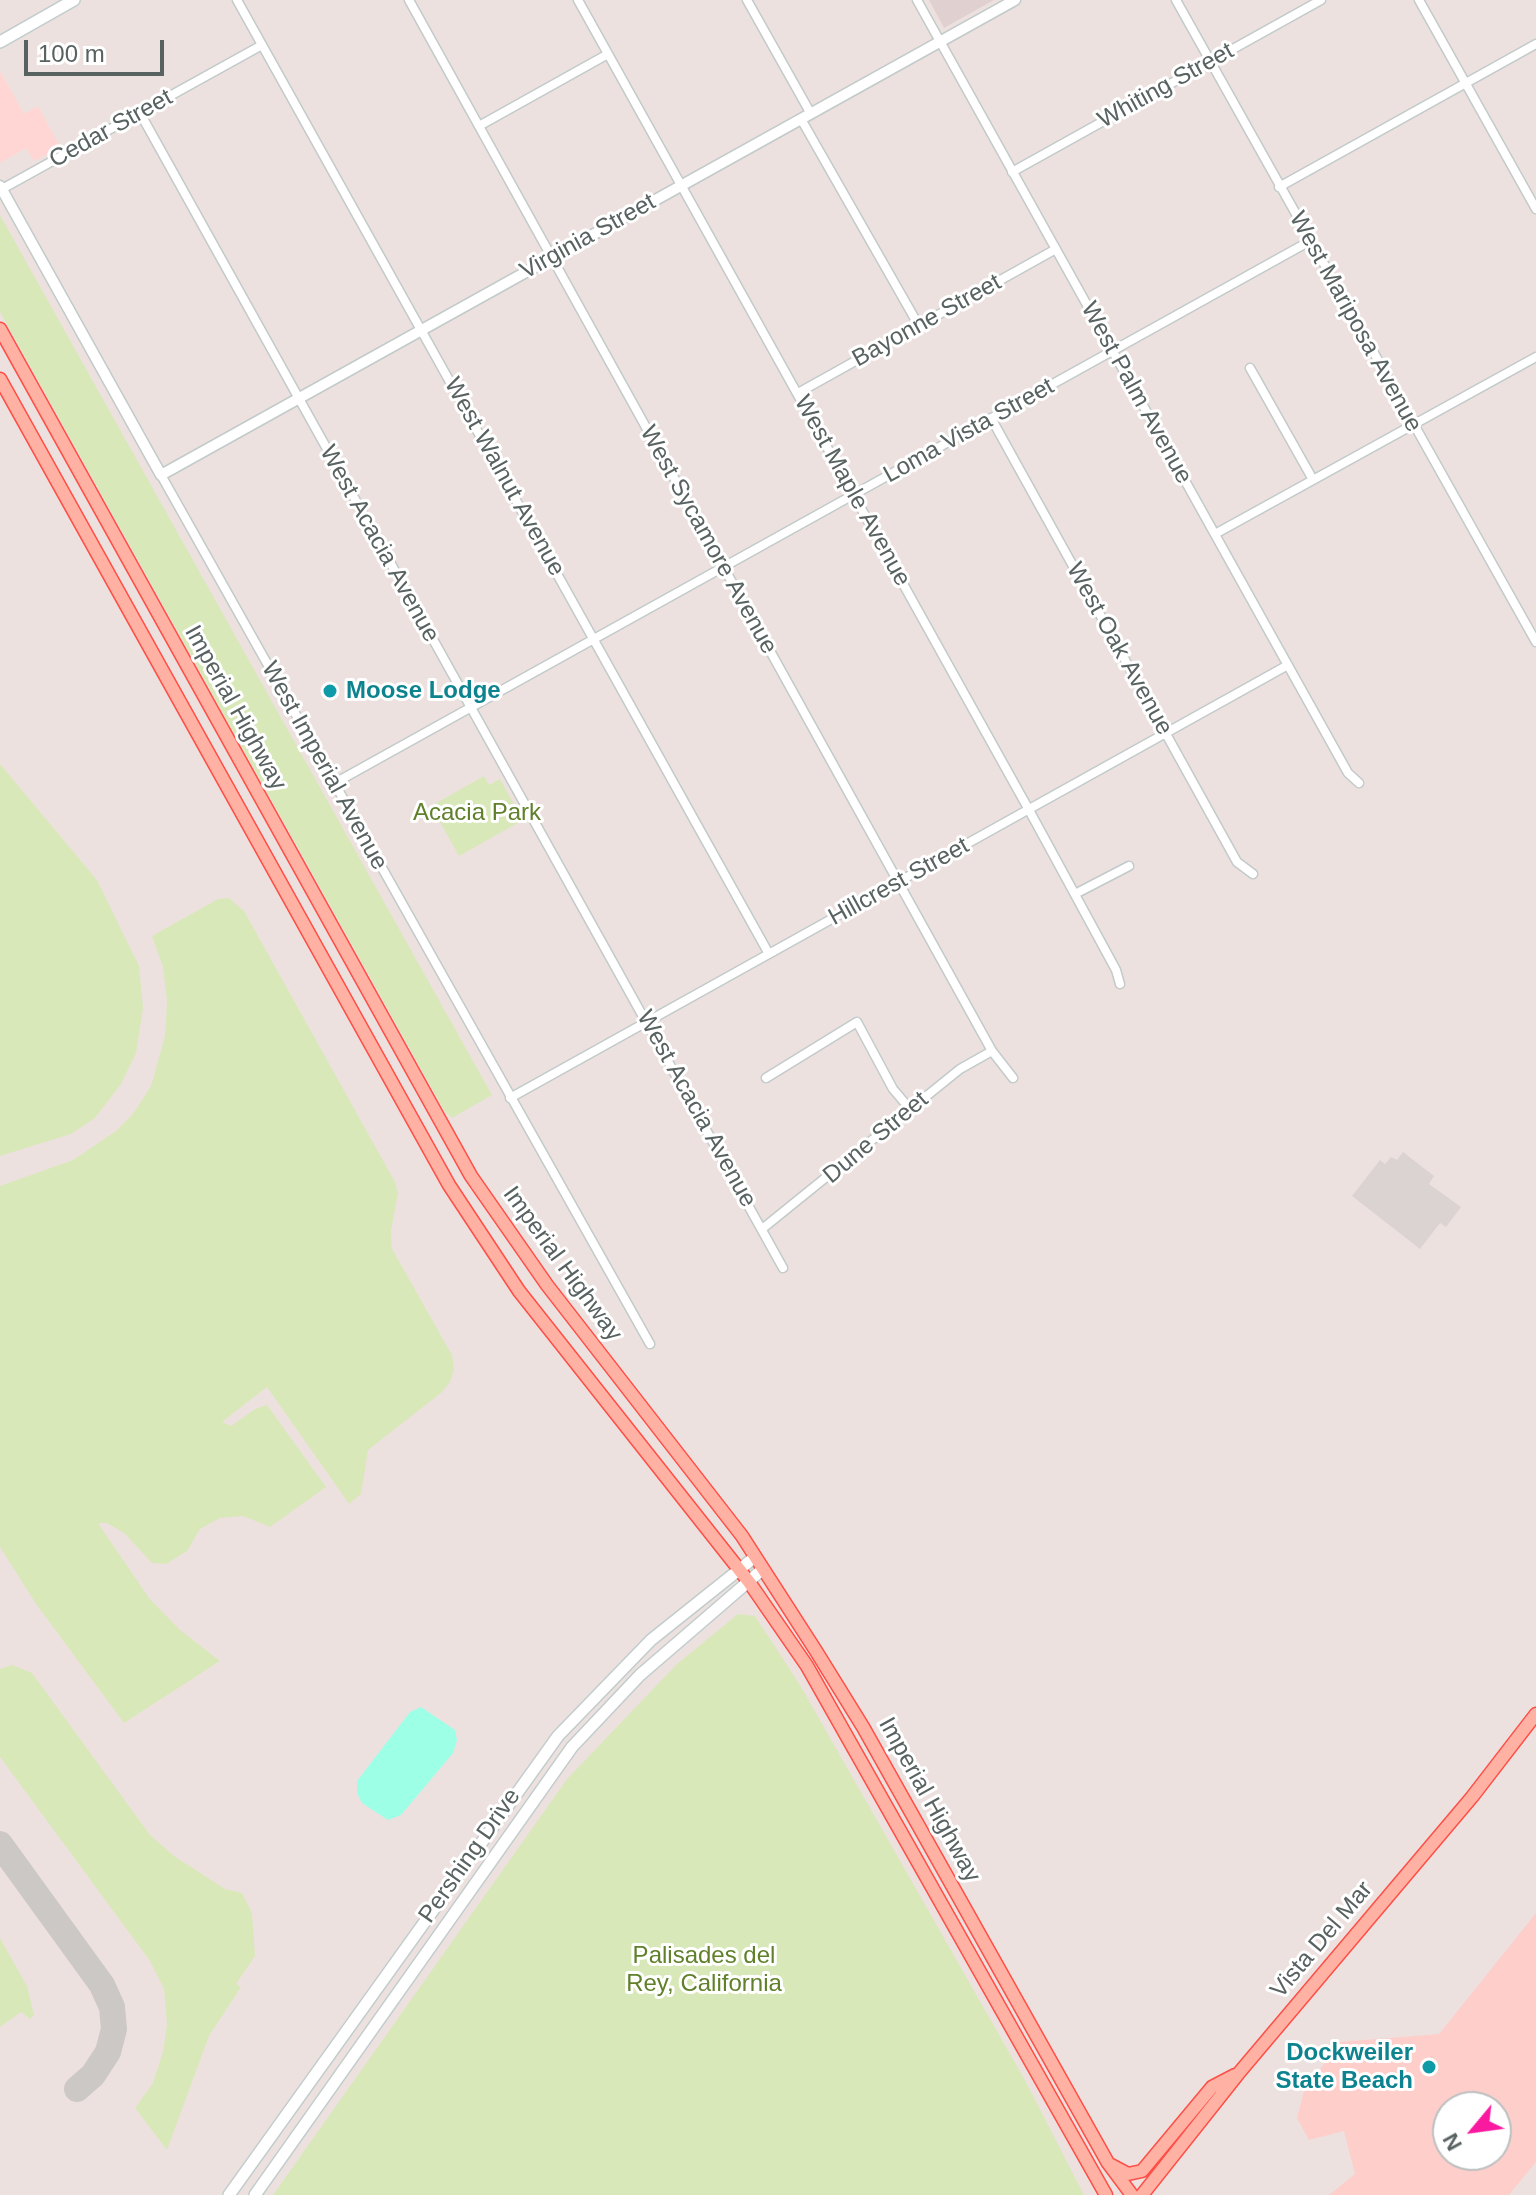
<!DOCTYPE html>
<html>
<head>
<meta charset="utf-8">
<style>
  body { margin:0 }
  #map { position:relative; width:1536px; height:2195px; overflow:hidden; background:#ede1df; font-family:Arial,sans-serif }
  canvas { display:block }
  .north { position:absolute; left:1432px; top:2091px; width:80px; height:80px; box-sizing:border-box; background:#fff; border:2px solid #bcc0c0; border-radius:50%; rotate:241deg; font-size:22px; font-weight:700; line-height:32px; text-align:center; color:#586261 }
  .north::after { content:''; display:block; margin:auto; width:28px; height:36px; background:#f91aa0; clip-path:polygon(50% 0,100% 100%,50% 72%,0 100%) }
  .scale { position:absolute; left:24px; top:40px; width:140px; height:36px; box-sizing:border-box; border:4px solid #586261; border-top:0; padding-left:10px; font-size:24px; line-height:28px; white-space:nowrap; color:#586261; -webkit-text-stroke:6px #fff; paint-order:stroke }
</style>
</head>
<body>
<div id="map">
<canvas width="1536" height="2195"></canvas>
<div class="north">N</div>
<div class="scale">100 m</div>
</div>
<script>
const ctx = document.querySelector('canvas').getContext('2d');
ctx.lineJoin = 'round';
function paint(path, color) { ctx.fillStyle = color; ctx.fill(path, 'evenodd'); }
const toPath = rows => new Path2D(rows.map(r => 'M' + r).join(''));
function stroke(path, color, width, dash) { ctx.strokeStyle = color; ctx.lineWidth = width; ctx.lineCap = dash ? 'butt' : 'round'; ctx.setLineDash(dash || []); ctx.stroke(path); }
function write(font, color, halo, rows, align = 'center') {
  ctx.font = font + ' Arial,sans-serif'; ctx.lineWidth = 6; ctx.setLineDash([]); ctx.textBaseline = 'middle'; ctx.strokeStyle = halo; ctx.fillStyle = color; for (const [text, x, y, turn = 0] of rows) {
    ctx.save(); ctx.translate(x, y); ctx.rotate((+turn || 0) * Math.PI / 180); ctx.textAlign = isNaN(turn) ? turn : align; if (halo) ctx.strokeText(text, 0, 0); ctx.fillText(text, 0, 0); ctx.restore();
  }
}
const commercial = toPath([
  [0,71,24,114,38,106,60,147,34,161,26,148,0,163]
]);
const industrial = toPath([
  [1403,1152,1434,1176,1429,1184,1461,1207,1446,1227,1440,1223,1420,1249,1352,1196,1380,1160,1385,1164,1391,1157,1397,1160]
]);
const education = toPath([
  [929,0,994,0,944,28]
]);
const green = toPath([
  [0,215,492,1095,452,1118,445,1112,0,312],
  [0,764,97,880,139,966,143,1008,136,1053,121,1084,95,1118,71,1134,0,1156],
  [484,776,489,785,500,779,523,820,459,856,431,806],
  [229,898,244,911,395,1182,398,1193,391,1231,392,1249,452,1355,454,1369,450,1382,441,1393,368,1450,361,1494,349,1504,267,1387,222,1422,231,1426,255,1409,267,1405,326,1487,270,1527,243,1516,220,1518,200,1529,187,1551,166,1564,152,1563,124,1533,107,1523,98,1523,149,1598,179,1629,220,1661,124,1723,36,1604,0,1547,0,1186,73,1160,116,1131,133,1114,151,1086,165,1036,167,1001,163,967,152,936,218,899],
  [738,1614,755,1616,800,1685,1026,2082,1084,2195,273,2195,567,1779,677,1664],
  [12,1665,32,1673,150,1835,174,1856,225,1889,242,1893,252,1913,255,1956,236,1984,241,1987,209,2036,167,2150,135,2108,153,2083,163,2052,167,2024,164,1989,150,1961,0,1757,0,1669],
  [0,1938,27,1986,34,2015,30,2019,21,2012,0,2027]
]);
const sand = toPath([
  [1536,1913,1536,2162,1509,2195,1329,2195,1355,2174,1344,2131,1309,2140,1297,2118,1304,2091,1340,2042,1439,2034],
  [1448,2107,1496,2107,1496,2155,1448,2155]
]);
const water = toPath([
  [421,1707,455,1730,457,1740,453,1753,401,1815,388,1820,362,1803,357,1793,357,1781,410,1712]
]);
const taxiway = toPath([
  [0,1844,102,1985,112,2007,114,2029,108,2052,93,2075,77,2089]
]);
const minor = toPath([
  [237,0,769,954],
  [409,0,992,1051,1013,1078],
  [578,0,1029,810,1116,970,1120,984],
  [747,0,811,114],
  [917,0,1348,773,1359,783],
  [1176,0,1536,642],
  [1419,0,1536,209],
  [140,113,783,1268],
  [801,119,919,326],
  [479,126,608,54],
  [1012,172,1321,0],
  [1279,187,1536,44],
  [2,189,262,45],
  [1250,368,1312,478],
  [798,393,1056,249],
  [991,418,1237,862,1253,874],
  [161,475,650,1344],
  [1215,534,1536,357],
  [333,784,1310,241],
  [1075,894,1129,866],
  [766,1078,857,1022,893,1089,910,1109],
  [510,1098,1288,665],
  [762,1229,960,1069,992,1051]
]);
const tertiary = toPath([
  [0,186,161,475,1015,0]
]);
const secondary = toPath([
  [0,42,74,0],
  [229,2195,558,1736,651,1640,755,1557],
  [255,2195,572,1747,640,1675,763,1569]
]);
const primary = toPath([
  [0,329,471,1176,547,1285,742,1536,816,1651,863,1727,1108,2163,1132,2195],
  [0,379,449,1185,519,1291,749,1582,807,1666,1106,2195],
  [1111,2165,1128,2174,1142,2171,1212,2087,1235,2075],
  [1142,2195,1238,2074,1472,1797,1536,1714]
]);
const markers = [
  [330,691,8,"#0f9aa8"],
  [1429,2067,8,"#0f9aa8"]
];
const streetNames = [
  ["Whiting Street",1166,86,-29],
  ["Cedar Street",111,129,-29],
  ["Virginia Street",588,237,-29],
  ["Bayonne Street",927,321,-29],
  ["West Mariposa Avenue",1355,322,61],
  ["West Palm Avenue",1136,393,61],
  ["Loma Vista Street",969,431,-29],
  ["West Walnut Avenue",504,477,61],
  ["West Maple Avenue",852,491,61],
  ["West Sycamore Avenue",708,540,61],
  ["West Acacia Avenue",379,544,61],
  ["West Oak Avenue",1119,649,61],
  ["Imperial Highway",235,708,61],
  ["West Imperial Avenue",324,766,61],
  ["Hillcrest Street",899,882,-29],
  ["West Acacia Avenue",696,1109,61],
  ["Dune Street",876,1138,-40],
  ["Imperial Highway",562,1264,54],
  ["Imperial Highway",929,1800,61],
  ["Pershing Drive",470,1856,-55],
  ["Vista Del Mar",1322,1940,-50]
];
const cultureNames = [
  ["Moose Lodge",346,691],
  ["Dockweiler",1413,2053,"right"],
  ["State Beach",1413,2081,"right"]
];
const parkNames = [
  ["Acacia Park",477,813],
  ["Palisades del",704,1956],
  ["Rey, California",704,1984]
];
paint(commercial, '#ffd6d3');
paint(industrial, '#dbd3d2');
paint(education, '#e0d1d0');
paint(green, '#d9e8b9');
paint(sand, '#fececa');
paint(water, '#9effe7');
stroke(taxiway, '#ccc8c6', 26);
stroke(minor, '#c2caca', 11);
stroke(tertiary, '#c2caca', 13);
stroke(secondary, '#c1cccc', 14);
stroke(primary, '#fe4f47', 15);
stroke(minor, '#fff', 8);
stroke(tertiary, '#fff', 10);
stroke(secondary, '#fff', 11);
stroke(primary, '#ffb1a3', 12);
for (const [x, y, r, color] of markers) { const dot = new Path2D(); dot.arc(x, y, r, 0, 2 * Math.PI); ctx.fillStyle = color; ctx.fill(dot); stroke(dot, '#fff', 3); }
write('24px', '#586261', '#fff', streetNames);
write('bold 24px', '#0d838f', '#fff', cultureNames, 'left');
write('24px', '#60802b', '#fff', parkNames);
</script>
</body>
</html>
